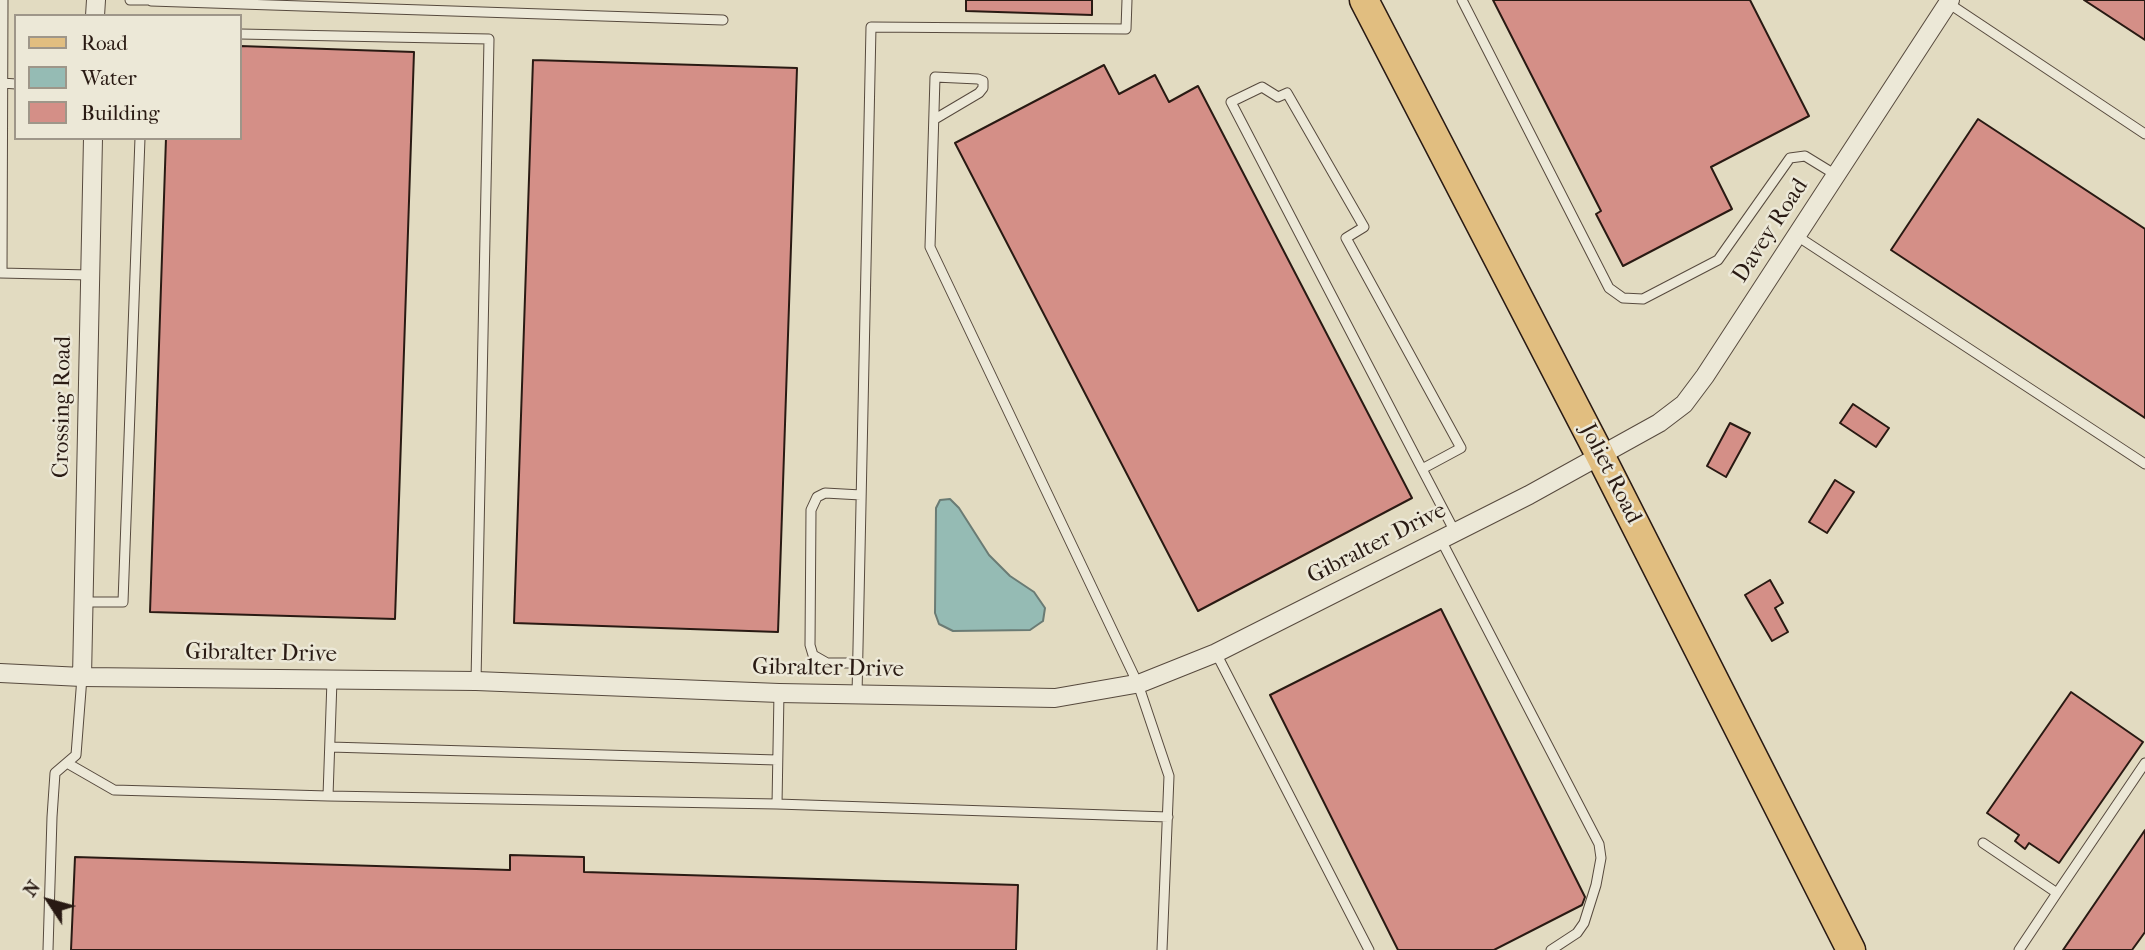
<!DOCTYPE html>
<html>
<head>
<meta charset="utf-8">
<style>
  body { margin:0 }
  #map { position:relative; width:2145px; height:950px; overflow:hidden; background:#e2dbc1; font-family:"IM FELL French Canon",serif }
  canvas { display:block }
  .legend { position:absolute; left:14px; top:14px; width:228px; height:126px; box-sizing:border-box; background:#ece8d7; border:2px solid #9e9689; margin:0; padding:9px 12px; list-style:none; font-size:21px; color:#291a13 }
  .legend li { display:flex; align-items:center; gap:14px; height:35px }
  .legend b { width:35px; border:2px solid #9e9689 }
  .north { position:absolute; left:14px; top:866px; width:70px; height:70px; -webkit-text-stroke:5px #ece8d7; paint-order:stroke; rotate:306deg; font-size:19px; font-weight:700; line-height:28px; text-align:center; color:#291a13 }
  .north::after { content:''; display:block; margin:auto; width:24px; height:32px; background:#291a13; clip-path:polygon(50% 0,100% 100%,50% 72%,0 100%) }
</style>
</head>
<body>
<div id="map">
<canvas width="2145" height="950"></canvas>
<ul class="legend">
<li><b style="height:9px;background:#e1be80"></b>Road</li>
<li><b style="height:19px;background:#95bbb4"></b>Water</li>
<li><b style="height:19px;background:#d48f87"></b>Building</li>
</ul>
<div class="north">N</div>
</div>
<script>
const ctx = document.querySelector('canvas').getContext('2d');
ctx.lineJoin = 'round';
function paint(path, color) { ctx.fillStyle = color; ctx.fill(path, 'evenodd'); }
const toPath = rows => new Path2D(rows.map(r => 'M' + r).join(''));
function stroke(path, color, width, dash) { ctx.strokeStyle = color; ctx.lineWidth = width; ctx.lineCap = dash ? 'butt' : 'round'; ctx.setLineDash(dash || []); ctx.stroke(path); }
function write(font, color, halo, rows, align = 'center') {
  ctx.font = font + ' "IM FELL French Canon",serif'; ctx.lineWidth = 5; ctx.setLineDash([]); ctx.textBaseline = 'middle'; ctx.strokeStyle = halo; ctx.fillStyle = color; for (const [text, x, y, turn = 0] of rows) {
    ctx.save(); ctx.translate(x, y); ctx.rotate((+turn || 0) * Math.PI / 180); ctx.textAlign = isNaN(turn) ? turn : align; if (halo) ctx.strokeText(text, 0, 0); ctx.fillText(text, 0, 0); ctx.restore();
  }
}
const water = toPath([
  [950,499,959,508,989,555,1010,576,1034,592,1045,608,1043,621,1030,630,953,631,939,624,935,613,936,508,940,500,950,499]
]);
const building = toPath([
  [966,0,1092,0,1092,15,966,11,966,0],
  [1493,0,1750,0,1809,116,1711,167,1732,209,1623,266,1596,214,1601,211,1493,0],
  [2084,0,2145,0,2145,40,2084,0],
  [240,46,414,52,395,619,150,612,166,138,240,138,240,46],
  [533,60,797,68,778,632,514,623,533,60],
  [1104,65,1119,94,1155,75,1169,102,1198,86,1412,498,1198,611,955,143,1104,65],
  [1978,119,2145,229,2145,418,1891,250,1978,119],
  [1853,404,1889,428,1876,447,1840,423,1853,404],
  [1730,423,1750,433,1726,477,1707,466,1730,423],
  [1835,480,1854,492,1827,533,1809,522,1835,480],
  [1770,580,1783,603,1775,608,1788,632,1772,641,1745,595,1770,580],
  [1441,609,1585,897,1582,905,1494,950,1398,950,1270,695,1441,609],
  [2071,692,2143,742,2059,863,2029,843,2025,849,2015,841,2019,835,1987,813,2071,692],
  [2145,830,2145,932,2132,950,2063,950,2145,830],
  [510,855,584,857,584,872,1018,885,1016,950,71,950,75,857,510,870,510,855]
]);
const lane = toPath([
  [130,0,151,0],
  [1462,0,1609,288,1623,298,1643,299,1718,260,1790,158,1805,156,1836,175],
  [151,1,723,20],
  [1948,3,2145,134],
  [240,34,489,39,476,681],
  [2,83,16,84],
  [935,119,979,93,983,88,983,81,978,79,935,77,930,247,1138,684,1169,776,1162,950],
  [1797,236,2145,464],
  [0,273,90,275],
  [2,273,3,0],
  [1422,469,1461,448,1346,238,1364,227,1287,93,1278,97,1262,87,1231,102,1422,469,1455,532],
  [1441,540,1599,844,1601,858,1596,885,1584,923,1577,933,1551,950],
  [84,602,123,602,140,138],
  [1216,653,1369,950],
  [858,663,827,663,813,655,810,645,811,510,817,497,825,493,861,495],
  [857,695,871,27,1126,29,1127,0],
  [330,747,777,760],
  [67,763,114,790,328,796,332,680],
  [328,796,777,804,779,693],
  [777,804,1168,817],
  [1983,843,2057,893,2019,950],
  [2057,893,2145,763],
  [48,950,52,817,55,773,76,755,82,677]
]);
const street = toPath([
  [95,16,96,0],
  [0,673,82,677,476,681,779,693,1055,698,1141,683,1216,653,1529,495,1659,423,1684,404,1705,376,1950,0],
  [82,677,93,138]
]);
const primary = toPath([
  [1364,0,1600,455,1851,950]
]);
const streetNames = [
  ["Davey Road",1771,231,-57],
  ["Crossing Road",63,407,-89],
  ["Joliet Road",1610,474,63],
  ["Gibralter Drive",1377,544,-27],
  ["Gibralter Drive",261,654,1],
  ["Gibralter Drive",828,669,1]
];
paint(water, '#95bbb4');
stroke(water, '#6a7b74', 2);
paint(building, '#d48f87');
stroke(building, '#291a13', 2);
stroke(lane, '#574a3e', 11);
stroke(street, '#574a3e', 20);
stroke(primary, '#291a13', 31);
stroke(lane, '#ece8d7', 9);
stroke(street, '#ece8d7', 18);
stroke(primary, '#e1be80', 28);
write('23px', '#291a13', '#ece8d7', streetNames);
</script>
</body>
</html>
